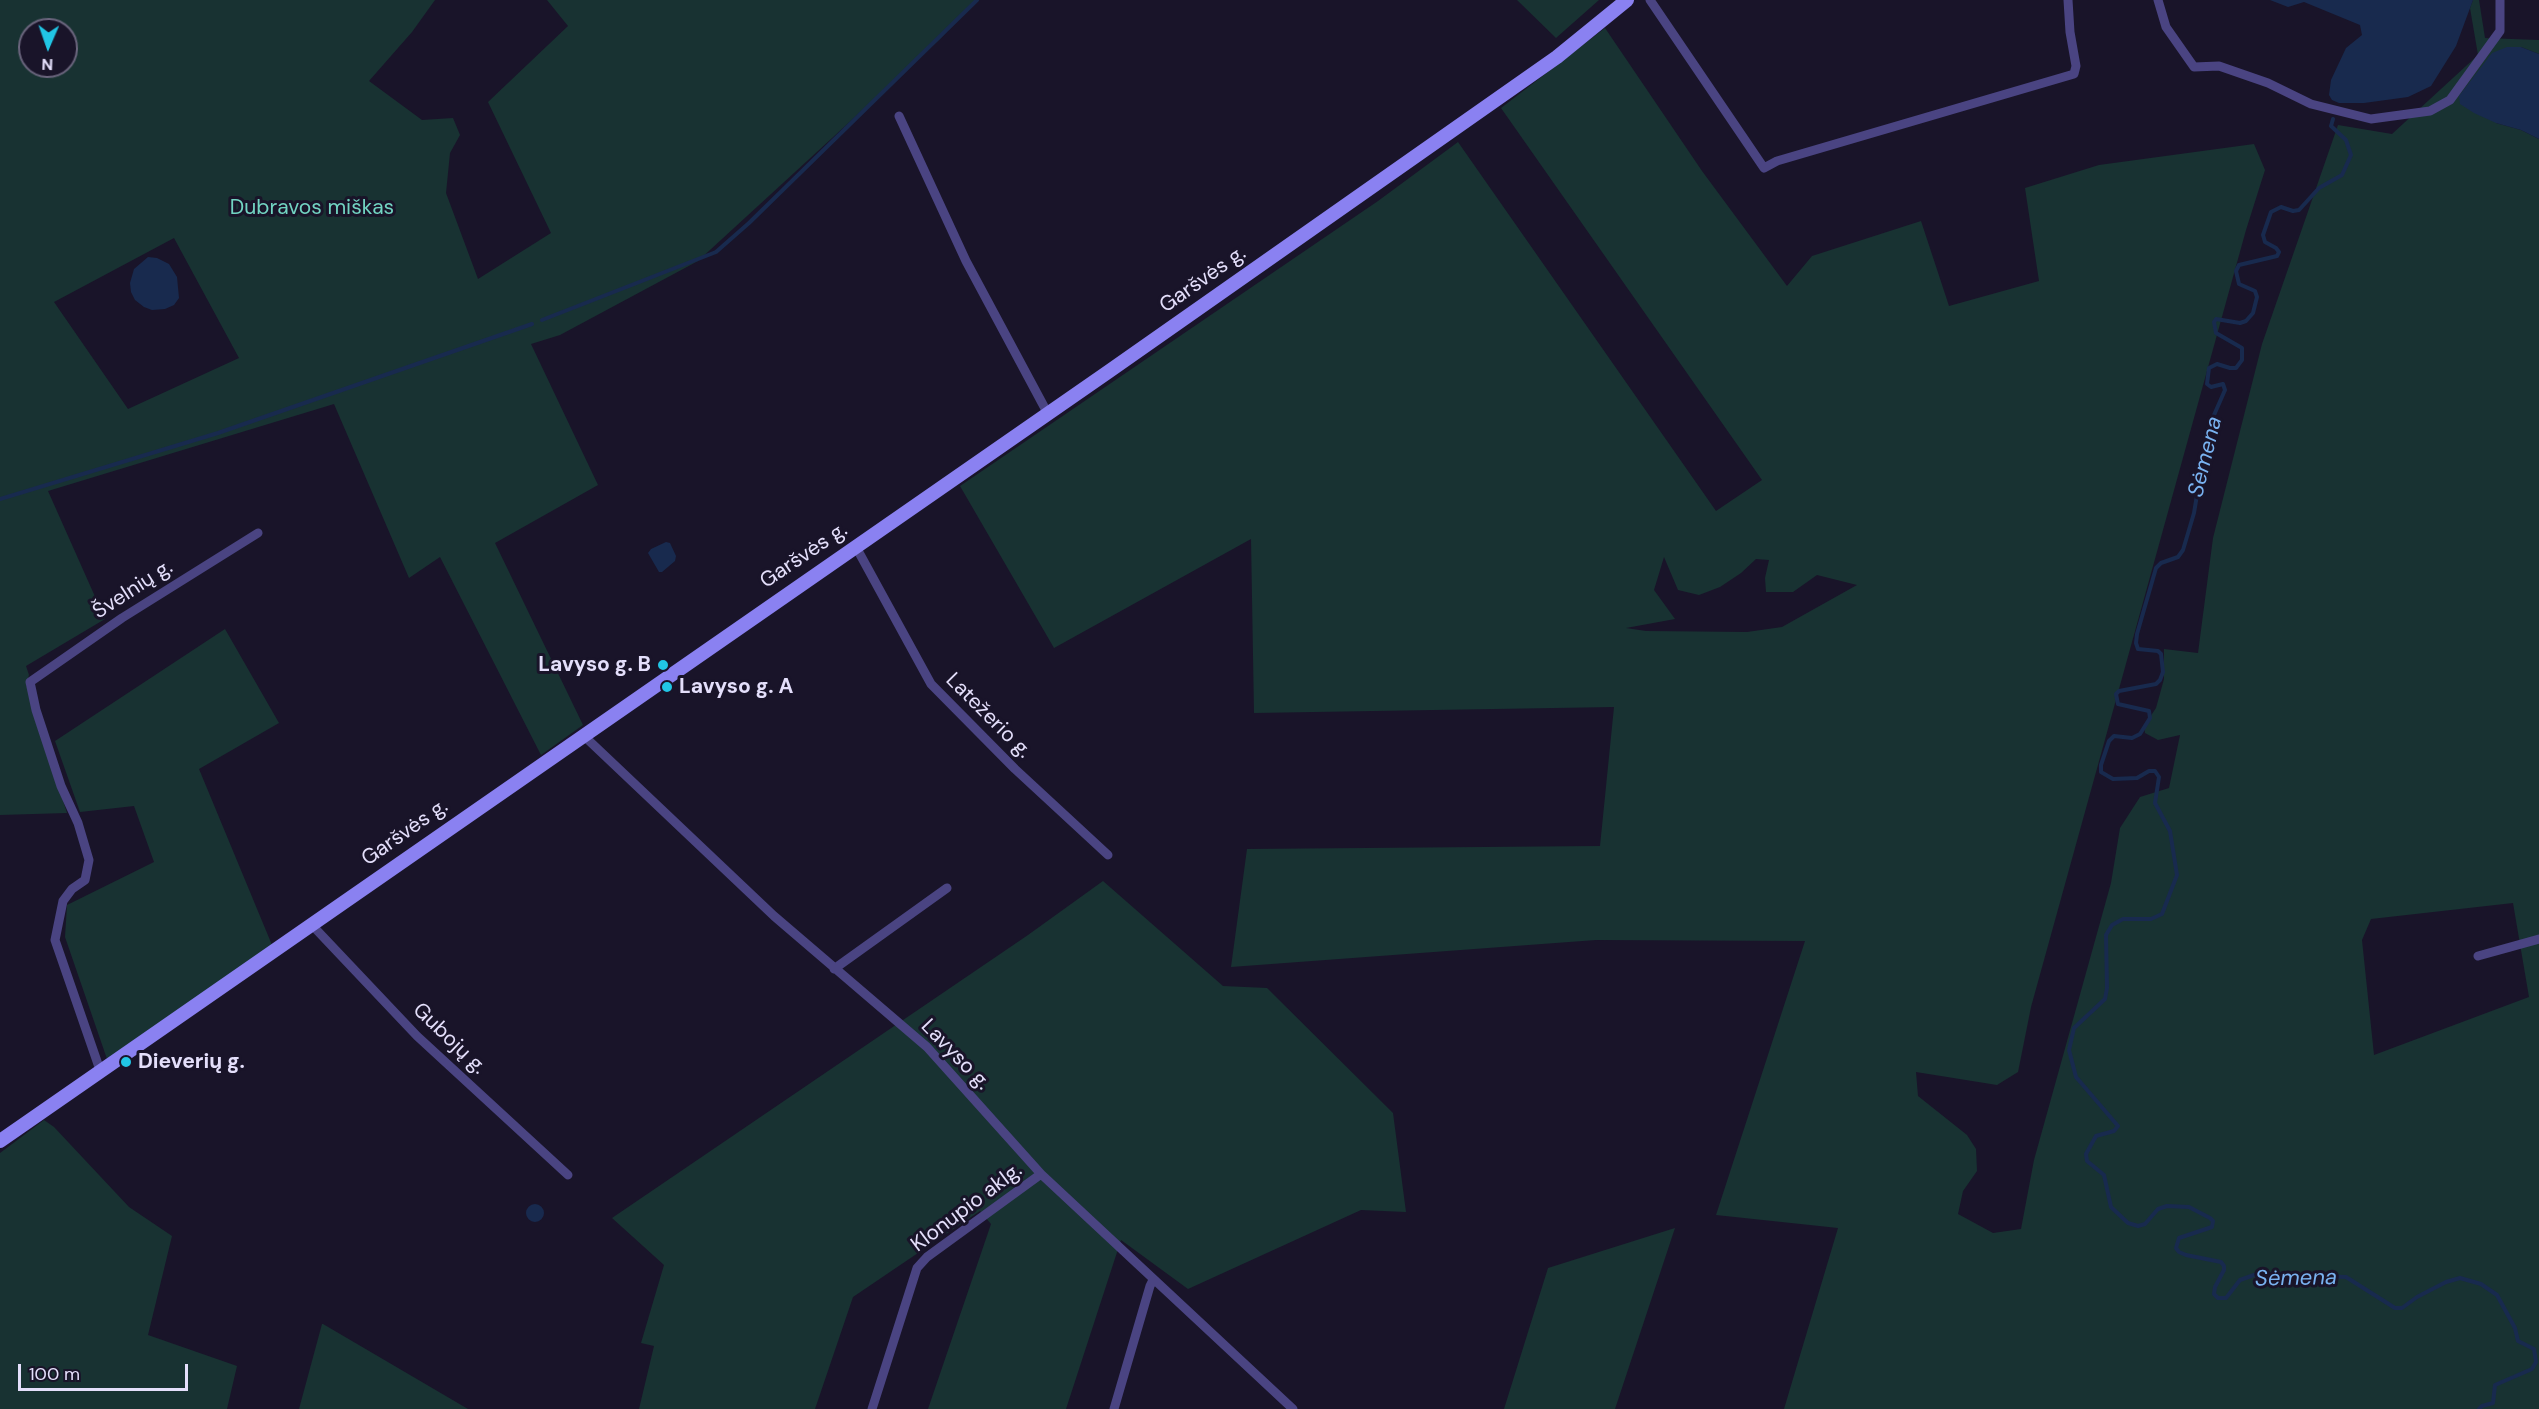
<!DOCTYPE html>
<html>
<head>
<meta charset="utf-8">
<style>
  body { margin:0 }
  #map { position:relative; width:2539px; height:1409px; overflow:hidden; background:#191429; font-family:"DM Sans",sans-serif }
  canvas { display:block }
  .north { position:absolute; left:18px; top:18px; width:60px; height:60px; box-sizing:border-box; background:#191429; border:2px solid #6a657d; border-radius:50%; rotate:182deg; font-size:16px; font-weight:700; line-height:24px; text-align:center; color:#e4dffb }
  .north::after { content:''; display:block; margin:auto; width:21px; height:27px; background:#21c6e5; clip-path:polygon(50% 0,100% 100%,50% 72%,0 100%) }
  .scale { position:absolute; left:18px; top:1364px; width:170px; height:27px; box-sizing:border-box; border:3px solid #e4dffb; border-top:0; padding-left:8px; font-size:18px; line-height:21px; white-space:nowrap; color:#e4dffb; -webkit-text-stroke:4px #191429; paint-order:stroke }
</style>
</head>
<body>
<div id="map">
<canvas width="2539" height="1409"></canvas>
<div class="north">N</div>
<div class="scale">100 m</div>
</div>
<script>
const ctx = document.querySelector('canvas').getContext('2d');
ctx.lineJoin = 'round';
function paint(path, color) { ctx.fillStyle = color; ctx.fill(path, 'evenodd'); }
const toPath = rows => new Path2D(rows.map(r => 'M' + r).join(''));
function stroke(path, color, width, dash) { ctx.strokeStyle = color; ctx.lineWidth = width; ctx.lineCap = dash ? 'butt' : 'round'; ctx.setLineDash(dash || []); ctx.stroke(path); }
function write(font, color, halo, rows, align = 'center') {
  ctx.font = font + ' "DM Sans",sans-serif'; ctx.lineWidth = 6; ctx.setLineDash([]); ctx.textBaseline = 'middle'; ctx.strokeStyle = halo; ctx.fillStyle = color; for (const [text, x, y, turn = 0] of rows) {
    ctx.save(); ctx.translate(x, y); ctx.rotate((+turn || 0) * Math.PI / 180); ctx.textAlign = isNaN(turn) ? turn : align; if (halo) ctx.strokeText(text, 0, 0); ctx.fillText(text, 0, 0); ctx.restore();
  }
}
const green = toPath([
  [0,0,435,0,412,32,369,81,422,120,453,118,460,135,450,153,446,193,478,279,551,233,488,102,568,26,547,0,976,0,940,39,698,261,560,335,531,344,598,485,495,543,583,725,541,755,440,557,409,578,334,404,48,491,105,619,26,666,29,675,26,684,67,813,0,815],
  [30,30,66,30,66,66,30,66],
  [174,238,239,358,128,409,54,302],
  [1517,0,1599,0,1556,38],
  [2473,0,2479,0,2485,38,2539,40,2539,54,2521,47,2496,123,2521,130,2539,139,2539,1409,1784,1409,1838,1228,1716,1215,1805,941,1596,940,1231,967,1247,849,1600,846,1614,707,1254,713,1251,539,1054,648,960,486,1378,201,1458,142,1716,511,1762,480,1501,108,1605,28,1702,171,1787,286,1812,256,1921,221,1949,306,2039,281,2025,188,2099,165,2254,144,2265,170,2246,230,2031,1007,2018,1072,1997,1085,1916,1072,1918,1096,1967,1135,1976,1149,1977,1171,1963,1191,1958,1214,1993,1233,2021,1229,2034,1160,2111,883,2120,828,2140,797,2169,788,2180,735,2158,740,2145,733,2144,726,2156,708,2164,679,2164,649,2198,653,2213,538,2262,344,2338,125,2392,134,2478,55,2470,8],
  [1664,557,1678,590,1699,595,1720,587,1741,573,1756,559,1769,560,1765,578,1766,592,1793,592,1817,575,1857,585,1782,627,1747,632,1646,631,1626,628,1675,619,1654,590],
  [2513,903,2529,997,2374,1055,2362,940,2371,919],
  [225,629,279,723,199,769,272,945,107,1059,65,937,67,905,154,862,134,806,80,812,55,741],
  [1103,881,1223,986,1267,988,1393,1113,1406,1212,1361,1210,1188,1289,1121,1240,1066,1409,928,1409,991,1224,980,1211,853,1297,815,1409,639,1409,654,1346,641,1343,664,1265,612,1218,1028,935],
  [44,1120,54,1127,129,1207,172,1236,148,1335,237,1366,227,1409,0,1409,0,1153],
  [1675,1228,1615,1409,1504,1409,1548,1268],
  [322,1324,323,1324,468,1409,299,1409]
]);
const water = toPath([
  [2270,0,2473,0,2456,46,2431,86,2408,97,2364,103,2339,103,2332,100,2329,95,2331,80,2346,48,2362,35,2360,25,2304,2,2288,7],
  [2507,47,2521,47,2539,54,2539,139,2521,130,2496,123,2474,113,2460,104,2459,96,2492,53],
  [148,257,157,258,169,264,177,277,179,298,174,305,165,309,152,310,144,307,135,300,131,292,130,283,134,269],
  [666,542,670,543,676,556,675,561,662,572,659,572,648,553,651,549],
  '526 1213a9 9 0 1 1 18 0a9 9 0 1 1-18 0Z'
]);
const stream = toPath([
  [2333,119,2331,126,2346,140,2351,155,2342,175,2319,188,2299,210,2293,211,2281,207,2271,212,2263,235,2265,242,2276,248,2279,252,2277,256,2239,265,2236,271,2239,284,2255,291,2257,297,2253,313,2246,321,2240,323,2216,319,2214,322,2216,333,2242,348,2242,360,2236,368,2230,368,2217,364,2209,368,2207,384,2211,387,2223,384,2225,390,2207,431,2205,477,2198,489,2194,513,2183,550,2178,557,2161,563,2156,568,2137,634,2136,643,2138,649,2158,651,2161,654,2163,672,2160,680,2156,684,2119,691,2116,694,2118,704,2149,711,2150,718,2140,734,2132,738,2114,736,2109,741,2101,765,2101,772,2113,779,2137,778,2149,771,2155,771,2159,777,2155,803,2170,831,2177,875,2162,914,2151,919,2123,919,2112,925,2106,935,2107,988,2105,999,2074,1028,2069,1050,2076,1077,2118,1126,2114,1131,2096,1136,2086,1154,2087,1161,2104,1175,2111,1207,2128,1223,2138,1226,2145,1224,2158,1209,2167,1206,2189,1207,2210,1218,2213,1221,2212,1227,2179,1238,2176,1248,2179,1252,2186,1255,2221,1262,2224,1266,2224,1270,2215,1287,2214,1294,2218,1298,2226,1298,2240,1280,2254,1275,2275,1274,2346,1277,2395,1308,2402,1308,2417,1297,2446,1282,2460,1278,2481,1284,2497,1295,2515,1328,2518,1341,2534,1349,2536,1362,2532,1369,2495,1385,2493,1403,2482,1406,2479,1409],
  [542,320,716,252,749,223,977,0],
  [0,499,218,433,532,324]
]);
const street = toPath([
  [1650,0,1764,168,1777,161,2074,74,2076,66,2070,32,2068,0],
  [2158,0,2166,27,2194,67,2219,66,2268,83,2311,104,2371,119,2430,111,2450,100,2500,31,2500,0],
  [899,116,966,261,1048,414],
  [856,547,931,684,1015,769,1108,855],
  [583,735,774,916,927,1047,1041,1174,1293,1409],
  [311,924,417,1036,568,1175],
  [2478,956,2539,939],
  [834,969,947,888],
  [100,1070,55,940,63,901,72,889,85,880,89,860,78,823,61,786,36,710,30,682,122,618,258,533],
  [872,1409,917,1268,927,1257,1041,1174],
  [1114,1409,1150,1286,1153,1280]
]);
const secondary = toPath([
  [0,1141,1108,372,1557,57,1627,0]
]);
const markers = [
  [663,665,6,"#21c6e5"],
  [667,687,6,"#21c6e5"],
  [126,1062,6,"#21c6e5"]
];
const parkNames = [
  ["Dubravos miškas",312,208]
];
const streetNames = [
  ["Garšvės g.",1203,280,-35],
  ["Garšvės g.",804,556,-34],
  ["Švelnių g.",133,590,-33],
  ["Latežerio g.",988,716,45],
  ["Garšvės g.",405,833,-35],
  ["Gubojų g.",449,1039,44],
  ["Lavyso g.",955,1055,46],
  ["Klonupio aklg.",967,1208,-37]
];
const poiNames = [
  ["Lavyso g. B",651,665,"right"],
  ["Lavyso g. A",679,687],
  ["Dieverių g.",138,1062]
];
const waterNames = [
  ["Sėmena",2206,457,-76],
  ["Sėmena",2296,1279,-1]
];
paint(green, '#183232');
paint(water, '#182a4e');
stroke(stream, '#182a4e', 4);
stroke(street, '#4a4482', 9);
stroke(secondary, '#8a81f1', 14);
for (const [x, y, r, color] of markers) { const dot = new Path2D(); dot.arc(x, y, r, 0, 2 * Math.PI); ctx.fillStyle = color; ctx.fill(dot); stroke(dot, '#191429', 2); }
write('21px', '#72d4c2', '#191429', parkNames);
write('21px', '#e4dffb', '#191429', streetNames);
write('bold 21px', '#e4dffb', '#191429', poiNames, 'left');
write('italic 22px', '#79b2f0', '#191429', waterNames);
</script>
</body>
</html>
